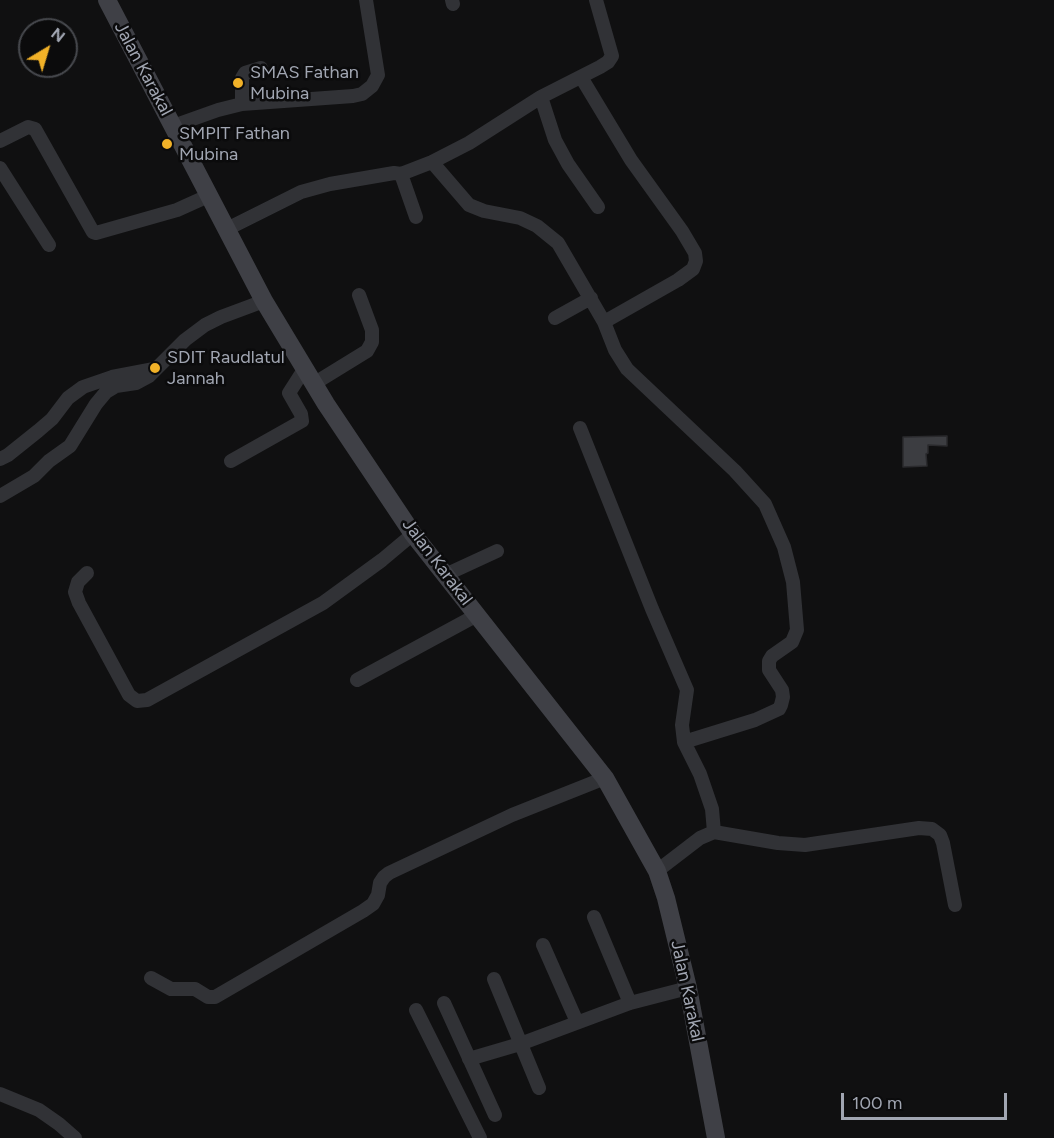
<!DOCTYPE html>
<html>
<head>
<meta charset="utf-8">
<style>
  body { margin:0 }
  #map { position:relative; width:1054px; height:1138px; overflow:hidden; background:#101011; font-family:Figtree,sans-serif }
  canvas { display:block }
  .north { position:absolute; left:18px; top:18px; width:60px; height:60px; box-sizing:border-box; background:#0b0b0c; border:2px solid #47494e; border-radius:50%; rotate:38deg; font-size:16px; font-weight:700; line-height:24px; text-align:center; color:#a1a6b2 }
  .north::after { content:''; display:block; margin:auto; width:21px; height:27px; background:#f1b128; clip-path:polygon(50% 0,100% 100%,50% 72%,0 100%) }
  .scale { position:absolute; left:841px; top:1093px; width:166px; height:27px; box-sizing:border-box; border:3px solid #a1a6b2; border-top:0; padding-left:8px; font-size:18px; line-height:21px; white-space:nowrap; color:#a1a6b2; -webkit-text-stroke:4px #0b0b0c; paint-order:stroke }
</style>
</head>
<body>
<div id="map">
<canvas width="1054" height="1138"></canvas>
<div class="north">N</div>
<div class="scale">100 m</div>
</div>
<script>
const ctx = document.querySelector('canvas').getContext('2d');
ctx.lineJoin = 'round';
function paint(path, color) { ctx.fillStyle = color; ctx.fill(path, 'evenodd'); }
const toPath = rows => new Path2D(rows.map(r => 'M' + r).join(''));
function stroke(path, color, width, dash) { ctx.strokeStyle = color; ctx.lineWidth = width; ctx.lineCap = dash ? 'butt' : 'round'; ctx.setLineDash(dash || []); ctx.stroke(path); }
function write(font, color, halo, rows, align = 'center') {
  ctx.font = font + ' Figtree,sans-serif'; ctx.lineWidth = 5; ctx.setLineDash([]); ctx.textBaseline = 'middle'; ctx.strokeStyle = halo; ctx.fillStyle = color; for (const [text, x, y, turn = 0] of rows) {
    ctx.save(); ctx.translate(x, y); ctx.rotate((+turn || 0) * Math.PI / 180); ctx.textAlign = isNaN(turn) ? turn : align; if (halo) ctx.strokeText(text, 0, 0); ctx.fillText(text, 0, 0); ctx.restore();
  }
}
const building = toPath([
  [947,436,947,446,928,445,928,453,926,454,927,466,903,467,903,437,947,436]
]);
const minor = toPath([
  [452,0,453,4],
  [581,77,631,160,682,231,695,253,696,261,693,269,678,280,604,322],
  [541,97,555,140,568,164,598,207],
  [242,104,242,78,245,73,261,68],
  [173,126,218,110,242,104,353,96,362,94,372,86,378,75,366,0],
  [0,141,28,127,35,129,93,232,96,233,177,210,208,196],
  [432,162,469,205,484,211,520,218,537,226,558,243,604,322,615,350,627,369,735,471,765,504,784,547,793,582,797,630,792,642,772,656,769,661,769,670,782,690,783,697,781,705,779,709,755,720,684,742],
  [0,168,49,245],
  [401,174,416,217],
  [227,229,301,192,330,184,394,173,401,174,432,162,469,143,541,97,600,67,608,62,612,56,596,0],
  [555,318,591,298],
  [315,383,367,351,372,342,372,330,359,295],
  [580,428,652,609,687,690,682,725,684,742,700,774,712,809,714,832,700,838,657,871],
  [0,459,8,455,38,431,52,419,68,398,83,387,112,377,154,369],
  [231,461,302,421,301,414,289,393,305,368],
  [0,496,34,476,49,461,70,446,96,404,106,392,116,386,136,383,149,376,185,340,205,325,221,317,264,301],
  [87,573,78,582,75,592,79,603,129,695,137,701,147,700,323,603,382,560,413,534],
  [445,575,497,551],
  [357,680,477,615],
  [714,832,778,843,805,845,919,828,932,829,940,835,943,843,955,905],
  [594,917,630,1003],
  [543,945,577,1022],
  [151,978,171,989,195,989,208,997,215,997,363,911,373,904,378,895,380,883,384,877,389,873,512,815,605,778],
  [494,979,539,1088],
  [444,1003,495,1115],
  [416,1010,480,1138],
  [469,1059,520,1044,630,1003,688,988],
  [0,1094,39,1110,59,1124,75,1138]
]);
const secondary = toPath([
  [107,0,264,301,326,404,413,534,605,778,657,871,666,898,688,988,716,1138]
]);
const markers = [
  [238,83,6,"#f1b128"],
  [167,144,6,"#f1b128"],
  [155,368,6,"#f1b128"]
];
const streetNames = [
  ["Jalan Karakal",143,69,62],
  ["Jalan Karakal",437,562,53],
  ["Jalan Karakal",687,991,78]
];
const poiNames = [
  ["SMAS Fathan",250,73],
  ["Mubina",250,94],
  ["SMPIT Fathan",179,134],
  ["Mubina",179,155],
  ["SDIT Raudlatul",167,358],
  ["Jannah",167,379]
];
paint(building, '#3c3d41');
stroke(building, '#2a2a2d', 1.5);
stroke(minor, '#313236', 14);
stroke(secondary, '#3f4046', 18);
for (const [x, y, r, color] of markers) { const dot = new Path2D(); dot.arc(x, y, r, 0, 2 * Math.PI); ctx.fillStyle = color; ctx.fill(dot); stroke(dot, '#0b0b0c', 2); }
write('18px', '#a1a6b2', '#0b0b0c', streetNames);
write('18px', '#a1a6b2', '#0b0b0c', poiNames, 'left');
</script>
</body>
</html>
